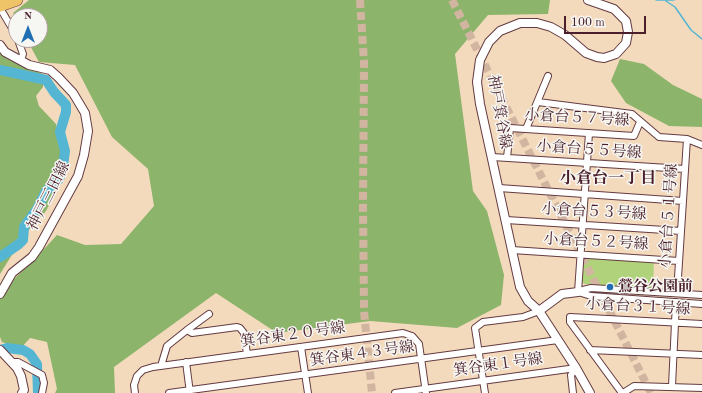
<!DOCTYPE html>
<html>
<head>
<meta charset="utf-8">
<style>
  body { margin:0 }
  #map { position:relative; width:702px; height:393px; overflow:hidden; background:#f4dabd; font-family:"Old Standard TT",serif }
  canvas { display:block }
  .north { position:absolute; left:8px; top:8px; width:40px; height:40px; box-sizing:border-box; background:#f6f6f2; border:1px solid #b1a0a2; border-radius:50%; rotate:0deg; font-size:11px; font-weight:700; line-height:16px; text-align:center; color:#4a1f2b }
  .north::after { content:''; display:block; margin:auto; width:14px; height:18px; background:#1f6fb2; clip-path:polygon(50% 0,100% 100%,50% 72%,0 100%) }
  .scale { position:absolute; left:564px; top:16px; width:82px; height:18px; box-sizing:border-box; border:2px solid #4a1f2b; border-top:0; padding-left:5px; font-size:12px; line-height:14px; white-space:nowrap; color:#4a1f2b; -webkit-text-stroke:3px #f6f6f2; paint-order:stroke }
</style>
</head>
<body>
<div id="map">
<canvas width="702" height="393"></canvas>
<div class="north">N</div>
<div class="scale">100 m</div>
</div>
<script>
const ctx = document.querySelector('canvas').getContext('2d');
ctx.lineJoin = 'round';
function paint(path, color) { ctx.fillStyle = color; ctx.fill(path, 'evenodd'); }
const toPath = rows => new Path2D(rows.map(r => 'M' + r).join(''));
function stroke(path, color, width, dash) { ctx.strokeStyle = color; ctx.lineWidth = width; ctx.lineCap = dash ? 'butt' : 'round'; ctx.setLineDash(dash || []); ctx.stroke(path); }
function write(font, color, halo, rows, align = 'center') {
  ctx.font = font + ' "Old Standard TT","Noto Serif JP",serif'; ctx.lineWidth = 3; ctx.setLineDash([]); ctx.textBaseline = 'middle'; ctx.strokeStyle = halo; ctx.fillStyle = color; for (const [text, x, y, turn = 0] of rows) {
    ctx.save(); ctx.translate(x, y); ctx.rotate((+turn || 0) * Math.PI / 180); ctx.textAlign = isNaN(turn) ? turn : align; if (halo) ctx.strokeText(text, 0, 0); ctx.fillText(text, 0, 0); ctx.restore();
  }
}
const green = toPath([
  [586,257,654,261,653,288,584,284,582,281,583,260]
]);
const forest = toPath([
  [29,0,550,0,548,14,488,15,455,54,473,191,487,211,504,275,501,305,457,328,370,321,277,333,216,293,114,367,115,393,55,393,57,389,47,342,30,338,21,348,2,342,0,337,0,292,31,263,57,235,85,245,121,244,154,206,148,169,112,137,75,65,39,62,27,40,40,40,40,16,16,16,16,18,13,13],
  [0,52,7,59,43,74,43,87,36,96,39,106,56,124,62,149,62,180,46,211,25,234,0,274],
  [620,59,644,64,673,85,702,99,702,127,669,126,626,103,611,81]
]);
const stream = toPath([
  [656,0,674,0],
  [666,1,675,7,691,30,702,39]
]);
const river = toPath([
  [0,70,46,80,54,92,66,105,66,112,60,132,65,151,63,166,59,179,46,191,37,209,24,227,23,240,19,244,0,257],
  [0,350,7,348,23,350,30,354,37,364,38,393]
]);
const tertiaryTunnel = toPath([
  [360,0,364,62,363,202,364,311,372,393],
  [452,0,651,393]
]);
const minor = toPath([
  [0,8,16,35],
  [18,40,23,54,21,60],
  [538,102,632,114,659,137,687,139,702,145],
  [526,129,548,76],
  [492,157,685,169],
  [507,158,510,128,634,136,640,122],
  [499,188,683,201],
  [506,220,681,231],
  [512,250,679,261],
  [579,291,591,288,702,295],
  [578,292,589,133],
  [578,292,591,296,702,304],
  [677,293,687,139],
  [187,330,209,314],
  [301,347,308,393],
  [590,350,702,355],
  [11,362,18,362,42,375,44,383,42,393],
  [186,362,190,393],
  [161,366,167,346,187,330,192,333,237,327,240,328,244,333,247,354],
  [672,386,676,302],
  [135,393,134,385,137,376,143,370,153,367,403,333,412,336,419,344,426,393],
  [169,393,558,340],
  [395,393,576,368],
  [485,393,475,328,483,322,523,317,539,311],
  [573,393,571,375,576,368],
  [622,393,570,322,570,317,702,324],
  [623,393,634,386,702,388]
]);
const tertiary = toPath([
  [588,0,614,9,626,21,628,32,626,43,616,54,604,58,597,57,586,53,565,35,551,27,537,23,520,23,500,31,489,42,480,60,477,82,480,104,520,287,528,301,539,311,576,368,590,393],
  [0,45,5,52,29,65,50,70,58,77,73,93,85,113,88,131,84,155,78,176,39,247,32,257,12,273,0,294],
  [539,311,562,294,578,292],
  [0,350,17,368,21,376,24,390,22,393]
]);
const motorway = toPath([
  [0,6,17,0]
]);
const markers = [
  [610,287,4,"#1f6fb2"]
];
const streetNames = [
  ["神戸箕谷線",499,112,80],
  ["小倉台５７号線",577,118,3],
  ["小倉台５５号線",589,150,4],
  ["神戸三田線",49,196,-63],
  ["小倉台５３号線",594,212,3],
  ["小倉台５１号線",669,216,-86],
  ["小倉台５２号線",596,242,3],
  ["小倉台３１号線",638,307,3],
  ["箕谷東２０号線",293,335,-8],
  ["箕谷東４３号線",362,354,-8],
  ["箕谷東１号線",498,365,-8]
];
const poiNames = [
  ["鶯谷公園前",618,287]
];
const neighbourhoodNames = [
  ["小倉台一丁目",608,179]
];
paint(green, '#b0d27b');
paint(forest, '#8cb46b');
stroke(stream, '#55b6d3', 1.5);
stroke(river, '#55b6d3', 10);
stroke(tertiaryTunnel, '#d2b5a0', 8, [8, 4]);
stroke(minor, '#643b41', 8);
stroke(tertiary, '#643b41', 10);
stroke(motorway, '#643b41', 12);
stroke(minor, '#fff', 6);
stroke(tertiary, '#fff', 8);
stroke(motorway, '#efc469', 11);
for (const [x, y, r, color] of markers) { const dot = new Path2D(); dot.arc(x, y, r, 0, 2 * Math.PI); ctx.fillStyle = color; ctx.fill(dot); stroke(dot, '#f6f6f2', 1.5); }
write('15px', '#4a1f2b', '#f6f6f2', streetNames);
write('bold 15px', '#4a1f2b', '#f6f6f2', poiNames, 'left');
write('bold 16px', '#4a1f2b', '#f6f6f2', neighbourhoodNames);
</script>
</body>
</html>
